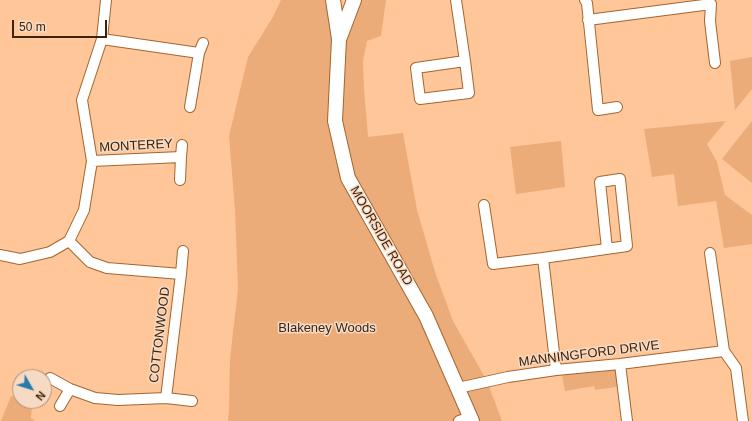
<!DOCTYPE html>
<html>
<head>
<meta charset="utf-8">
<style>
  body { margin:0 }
  #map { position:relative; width:752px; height:421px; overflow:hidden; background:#fec699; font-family:Helvetica,sans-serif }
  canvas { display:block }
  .north { position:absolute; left:12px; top:369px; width:40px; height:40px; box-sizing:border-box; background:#f7dac4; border:1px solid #ad917a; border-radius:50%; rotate:129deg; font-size:11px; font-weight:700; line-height:16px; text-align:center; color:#3e230b }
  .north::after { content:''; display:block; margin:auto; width:14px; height:18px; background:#287aab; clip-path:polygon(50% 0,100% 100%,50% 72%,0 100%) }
  .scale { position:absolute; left:12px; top:20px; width:95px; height:18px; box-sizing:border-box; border:2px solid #3e230b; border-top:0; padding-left:5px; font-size:12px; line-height:14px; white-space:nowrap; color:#3e230b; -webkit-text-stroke:3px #f7dac4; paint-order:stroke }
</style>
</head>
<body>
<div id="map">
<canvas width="752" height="421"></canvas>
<div class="north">N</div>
<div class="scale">50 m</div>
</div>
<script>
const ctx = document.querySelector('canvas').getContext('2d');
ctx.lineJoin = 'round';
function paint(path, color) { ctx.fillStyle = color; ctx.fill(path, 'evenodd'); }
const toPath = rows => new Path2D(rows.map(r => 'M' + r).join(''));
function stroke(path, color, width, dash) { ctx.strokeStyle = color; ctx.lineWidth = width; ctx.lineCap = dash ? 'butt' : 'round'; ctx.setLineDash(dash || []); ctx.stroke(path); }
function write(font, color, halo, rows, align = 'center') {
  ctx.font = font + ' Helvetica,sans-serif'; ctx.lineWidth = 3; ctx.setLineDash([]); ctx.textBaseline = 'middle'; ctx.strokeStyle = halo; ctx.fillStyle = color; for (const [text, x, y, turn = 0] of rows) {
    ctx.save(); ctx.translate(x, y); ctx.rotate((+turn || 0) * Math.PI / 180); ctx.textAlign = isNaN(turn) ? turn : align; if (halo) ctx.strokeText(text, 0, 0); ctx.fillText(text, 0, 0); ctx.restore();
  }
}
const green = toPath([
  [281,0,333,0,339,38,354,0,386,0,381,36,367,41,363,61,364,89,368,137,403,133,417,210,435,272,453,321,487,381,502,421,228,421,229,409,230,359,238,289,235,210,229,136,248,57,273,17],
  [752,57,752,89,735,110,730,61],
  [726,121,707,144,717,162,725,195,752,215,752,244,724,248,716,201,678,206,674,174,652,177,644,129],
  [752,121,752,183,722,159],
  [561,141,565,187,516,194,510,147],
  [620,364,622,386,595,390,594,386,565,391,561,370],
  [11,396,20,399,20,401,25,401,32,404,31,418,35,421,1,421]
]);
const street = toPath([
  [456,0,465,61,469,93,420,99,416,68,465,61],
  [585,0,587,3,598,110,617,107],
  [588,20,711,4,710,21,715,63],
  [102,39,199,53],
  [190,107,199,53,203,43],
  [92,161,181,157],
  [180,180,181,157,182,145],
  [484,205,493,264,543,258],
  [710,253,724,351,736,368,743,421],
  [0,255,20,259,50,252,69,241,84,210,92,161,82,100,102,39,106,0],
  [181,274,183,251],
  [620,364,627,421],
  [556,370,543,258,627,246,620,179,600,182,607,249],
  [50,378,70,389,95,398,118,400,166,398,181,274,107,268,90,262,69,241],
  [458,388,508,377,556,370,620,364,724,351],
  [166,398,192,401],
  [60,406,70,389],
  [459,421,471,417]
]);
const secondary = toPath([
  [333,0,339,39,335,121,348,178,426,316,472,421],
  [340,37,354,0]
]);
const streetNames = [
  ["MONTEREY",136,146,-3],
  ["MOORSIDE ROAD",381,236,60],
  ["COTTONWOOD",160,335,-83],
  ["MANNINGFORD DRIVE",589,354,-7]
];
const parkNames = [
  ["Blakeney Woods",327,328]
];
paint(green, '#ebac79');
stroke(street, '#a5652d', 12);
stroke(secondary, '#a5652d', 16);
stroke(street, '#fff', 10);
stroke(secondary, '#fff', 14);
write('13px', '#3e230b', '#f7dac4', streetNames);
write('13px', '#372517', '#f7dac4', parkNames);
</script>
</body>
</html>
